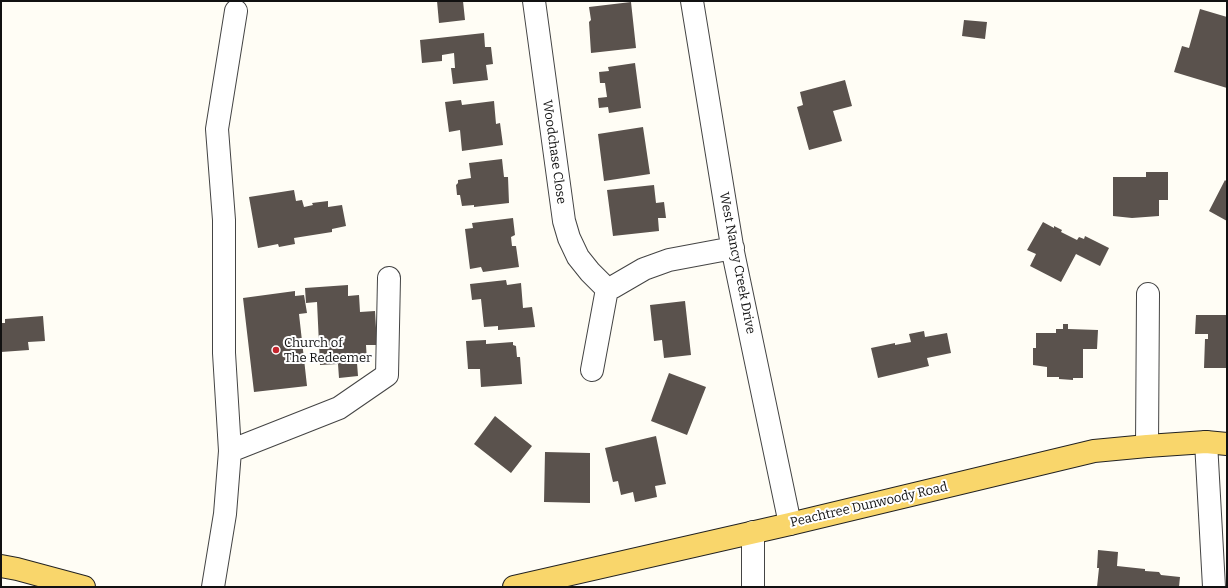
<!DOCTYPE html>
<html>
<head>
<meta charset="utf-8">
<style>
  body { margin:0 }
  #map { position:relative; width:1228px; height:588px; overflow:hidden; background:#fffdf5; font-family:Bitter,serif }
  canvas { display:block }
  .frame { position:absolute; inset:0; border:2px solid #111; pointer-events:none }
</style>
</head>
<body>
<div id="map">
<canvas width="1228" height="588"></canvas>
<div class="frame"></div>
</div>
<script>
const ctx = document.querySelector('canvas').getContext('2d');
ctx.lineJoin = 'round';
function paint(path, color) { ctx.fillStyle = color; ctx.fill(path, 'evenodd'); }
const toPath = rows => new Path2D(rows.map(r => 'M' + r).join(''));
function stroke(path, color, width, dash) { ctx.strokeStyle = color; ctx.lineWidth = width; ctx.lineCap = dash ? 'butt' : 'round'; ctx.setLineDash(dash || []); ctx.stroke(path); }
function write(font, color, halo, rows, align = 'center') {
  ctx.font = font + ' Bitter,serif'; ctx.lineWidth = 4; ctx.setLineDash([]); ctx.textBaseline = 'middle'; ctx.strokeStyle = halo; ctx.fillStyle = color; for (const [text, x, y, turn = 0] of rows) {
    ctx.save(); ctx.translate(x, y); ctx.rotate((+turn || 0) * Math.PI / 180); ctx.textAlign = isNaN(turn) ? turn : align; if (halo) ctx.strokeText(text, 0, 0); ctx.fillText(text, 0, 0); ctx.restore();
  }
}
const building = toPath([
  [437,1,463,1,465,20,439,23],
  [631,2,636,48,591,53,589,22,591,20,589,7],
  [1200,9,1227,17,1227,88,1174,72,1182,46,1189,48],
  [964,20,987,22,985,39,962,36],
  [484,33,485,47,491,47,493,64,486,65,488,80,453,84,451,68,455,68,454,53,442,55,442,61,422,63,420,40],
  [635,63,641,108,609,113,608,107,599,108,598,98,607,97,605,83,600,83,599,72,609,71,608,67],
  [845,80,852,106,833,111,842,141,809,150,797,107,803,105,800,92],
  [461,100,462,105,494,101,496,124,500,123,503,145,462,151,460,130,449,132,445,102],
  [643,127,650,174,604,181,598,134],
  [502,159,504,177,508,177,509,203,474,207,474,205,462,206,460,195,457,195,456,185,458,183,458,180,471,178,469,163],
  [1146,172,1168,172,1168,200,1159,200,1159,216,1132,218,1113,216,1113,177,1146,177],
  [1225,180,1227,182,1227,221,1209,211],
  [654,185,656,203,664,202,666,218,658,218,659,231,613,236,607,190],
  [294,190,296,201,302,200,304,207,313,205,312,203,328,201,328,207,342,205,346,226,332,229,332,232,294,238,295,244,279,247,278,244,258,248,249,197],
  [513,218,515,235,511,237,512,246,516,246,519,267,483,272,481,267,470,269,465,229,473,228,472,223],
  [1043,222,1054,228,1054,226,1062,230,1061,232,1077,240,1079,237,1084,239,1085,236,1109,248,1100,266,1076,254,1061,282,1030,266,1036,254,1027,250],
  [506,280,507,285,521,283,523,308,532,307,535,327,498,330,498,326,484,327,481,299,472,300,470,284],
  [348,285,348,296,359,295,360,312,375,311,377,345,366,345,367,362,357,363,358,376,339,378,338,364,320,365,317,302,306,303,305,288],
  [295,291,295,296,304,295,307,313,299,314,307,386,254,392,243,298],
  [685,301,691,355,664,358,662,340,654,341,650,305],
  [1196,315,1227,315,1227,368,1204,368,1205,339,1208,339,1208,334,1195,334],
  [43,316,45,341,28,342,29,350,1,352,1,323,5,323,5,319],
  [1063,324,1068,324,1068,329,1098,330,1097,349,1083,349,1083,378,1073,378,1073,380,1059,379,1059,377,1047,377,1047,367,1033,365,1033,348,1036,348,1036,333,1056,333,1056,329,1063,329],
  [924,331,925,337,947,333,951,353,927,358,929,366,878,378,871,348,895,343,895,345,911,342,909,334],
  [486,340,486,344,513,342,513,345,516,346,517,357,520,357,522,384,481,387,480,369,468,369,466,341],
  [669,373,706,387,687,435,651,421],
  [495,416,532,446,511,473,474,444],
  [656,436,666,484,655,486,657,497,635,502,633,492,621,495,618,481,613,482,605,448],
  [545,452,590,453,590,503,544,502],
  [1098,550,1118,552,1117,566,1145,569,1145,571,1159,572,1161,575,1180,577,1179,587,1097,587,1099,568,1097,568]
]);
const minor = toPath([
  [534,1,564,221,569,238,578,257,590,272,607,289],
  [692,1,733,252,790,524],
  [607,289,613,287,644,269,669,260,733,248],
  [592,370,607,289],
  [1206,442,1214,587],
  [1147,446,1148,294],
  [230,451,339,408,387,375,389,278],
  [213,587,225,514,230,451,224,353,224,220,217,129,236,11],
  [753,587,753,532]
]);
const major = toPath([
  [1,566,17,569,84,587],
  [514,587,790,524,1094,451,1147,446,1206,442,1227,444]
]);
const markers = [
  [276,350,4,"#c4262e"]
];
const streetNames = [
  ["Woodchase Close",554,152,82],
  ["West Nancy Creek Drive",737,263,79],
  ["Peachtree Dunwoody Road",869,505,-13]
];
const poiNames = [
  ["Church of",284,343],
  ["The Redeemer",284,358]
];
paint(building, '#5a524d');
stroke(minor, '#444', 24);
stroke(major, '#222', 24);
stroke(minor, '#fff', 22);
stroke(major, '#f9d66b', 22);
for (const [x, y, r, color] of markers) { const dot = new Path2D(); dot.arc(x, y, r, 0, 2 * Math.PI); ctx.fillStyle = color; ctx.fill(dot); stroke(dot, '#fff', 1.5); }
write('13px', '#111', '#fff', streetNames);
write('13px', '#111', '#fff', poiNames, 'left');
</script>
</body>
</html>
